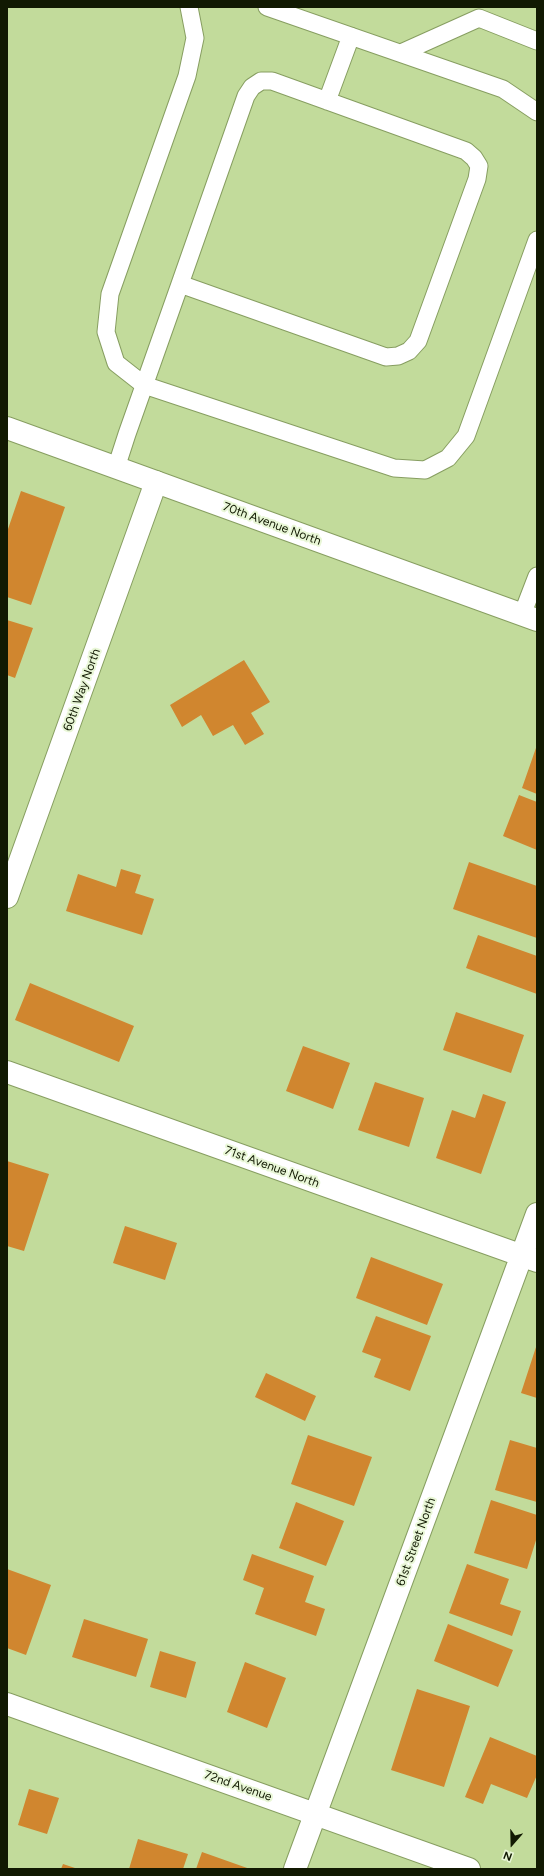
<!DOCTYPE html>
<html>
<head>
<meta charset="utf-8">
<style>
  body { margin:0 }
  #map { position:relative; width:544px; height:1876px; overflow:hidden; background:#c2db9b; font-family:Figtree,sans-serif }
  canvas { display:block }
  .frame { position:absolute; inset:0; border:8px solid #111902; pointer-events:none }
  .north { position:absolute; left:492px; top:1824px; width:40px; height:40px; -webkit-text-stroke:3px #e9f7d7; paint-order:stroke; rotate:200deg; font-size:11px; font-weight:700; line-height:16px; text-align:center; color:#111902 }
  .north::after { content:''; display:block; margin:auto; width:14px; height:18px; background:#111902; clip-path:polygon(50% 0,100% 100%,50% 72%,0 100%) }
</style>
</head>
<body>
<div id="map">
<canvas width="544" height="1876"></canvas>
<div class="frame"></div>
<div class="north">N</div>
</div>
<script>
const ctx = document.querySelector('canvas').getContext('2d');
ctx.lineJoin = 'round';
function paint(path, color) { ctx.fillStyle = color; ctx.fill(path, 'evenodd'); }
const toPath = rows => new Path2D(rows.map(r => 'M' + r).join(''));
function stroke(path, color, width, dash) { ctx.strokeStyle = color; ctx.lineWidth = width; ctx.lineCap = dash ? 'butt' : 'round'; ctx.setLineDash(dash || []); ctx.stroke(path); }
function write(font, color, halo, rows, align = 'center') {
  ctx.font = font + ' Figtree,sans-serif'; ctx.lineWidth = 4; ctx.setLineDash([]); ctx.textBaseline = 'middle'; ctx.strokeStyle = halo; ctx.fillStyle = color; for (const [text, x, y, turn = 0] of rows) {
    ctx.save(); ctx.translate(x, y); ctx.rotate((+turn || 0) * Math.PI / 180); ctx.textAlign = isNaN(turn) ? turn : align; if (halo) ctx.strokeText(text, 0, 0); ctx.fillText(text, 0, 0); ctx.restore();
  }
}
const building = toPath([
  [21,491,65,507,31,605,7,597,7,532],
  [7,620,33,628,15,678,7,675],
  [244,660,270,702,251,713,264,734,245,745,233,725,213,736,201,715,182,727,170,705],
  [537,745,537,794,522,788],
  [519,795,537,802,537,850,503,836],
  [469,862,537,886,537,938,453,909],
  [121,869,141,875,135,893,154,899,142,935,66,911,78,874,116,887],
  [478,935,537,956,537,994,466,968],
  [30,983,134,1026,119,1062,15,1020],
  [456,1012,524,1035,511,1073,443,1050],
  [303,1046,350,1063,333,1109,286,1091],
  [375,1082,424,1098,409,1147,358,1130],
  [483,1094,506,1102,481,1174,436,1158,452,1110,475,1118],
  [7,1161,49,1174,24,1251,7,1246],
  [125,1226,177,1243,165,1280,113,1263],
  [371,1257,443,1284,427,1325,356,1298],
  [376,1316,431,1336,410,1391,374,1377,381,1359,362,1352],
  [537,1344,537,1398,521,1393],
  [266,1373,316,1396,305,1421,255,1397],
  [308,1435,372,1457,354,1506,291,1484],
  [510,1440,537,1448,537,1502,495,1490],
  [491,1500,537,1515,537,1537,527,1569,474,1553],
  [296,1502,344,1521,326,1566,279,1548],
  [252,1554,314,1576,305,1602,325,1609,316,1636,255,1614,264,1588,243,1580],
  [467,1564,509,1579,500,1604,521,1611,512,1636,449,1613],
  [7,1569,51,1585,26,1655,7,1648],
  [84,1619,148,1639,136,1677,72,1657],
  [448,1624,513,1650,498,1687,434,1661],
  [160,1651,196,1662,186,1698,150,1687],
  [245,1662,286,1678,267,1728,227,1712],
  [417,1689,470,1706,444,1787,391,1770],
  [490,1737,537,1756,537,1775,527,1798,491,1784,483,1804,465,1797],
  [29,1789,59,1798,47,1834,18,1825],
  [138,1839,188,1854,183,1869,129,1869],
  [202,1852,250,1869,196,1869],
  [63,1864,78,1869,61,1869]
]);
const lane = toPath([
  [189,7,195,38,187,76,110,294,106,332,116,363,144,385,394,468,425,470,448,458,466,436,537,240],
  [267,7,503,89,537,112],
  [401,53,479,18,537,41],
  [327,101,351,36],
  [116,468,127,434,180,284,246,96,252,87,261,81,272,81,466,151,474,158,479,166,477,179,418,341,409,351,398,356,386,357,180,284],
  [522,615,537,576]
]);
const street = toPath([
  [7,897,156,482],
  [7,1072,537,1261],
  [7,1704,469,1869],
  [295,1869,537,1214]
]);
const secondary = toPath([
  [7,428,537,620]
]);
const streetNames = [
  ["70th Avenue North",272,524,20],
  ["60th Way North",82,690,-70],
  ["71st Avenue North",272,1167,20],
  ["61st Street North",416,1542,-70],
  ["72nd Avenue",238,1786,19]
];
paint(building, '#d0862f');
stroke(lane, '#879e61', 19);
stroke(street, '#879e61', 24);
stroke(secondary, '#879e61', 24);
stroke(lane, '#fff', 17);
stroke(street, '#fff', 22);
stroke(secondary, '#fff', 22);
write('12px', '#111902', '#e9f7d7', streetNames);
</script>
</body>
</html>
